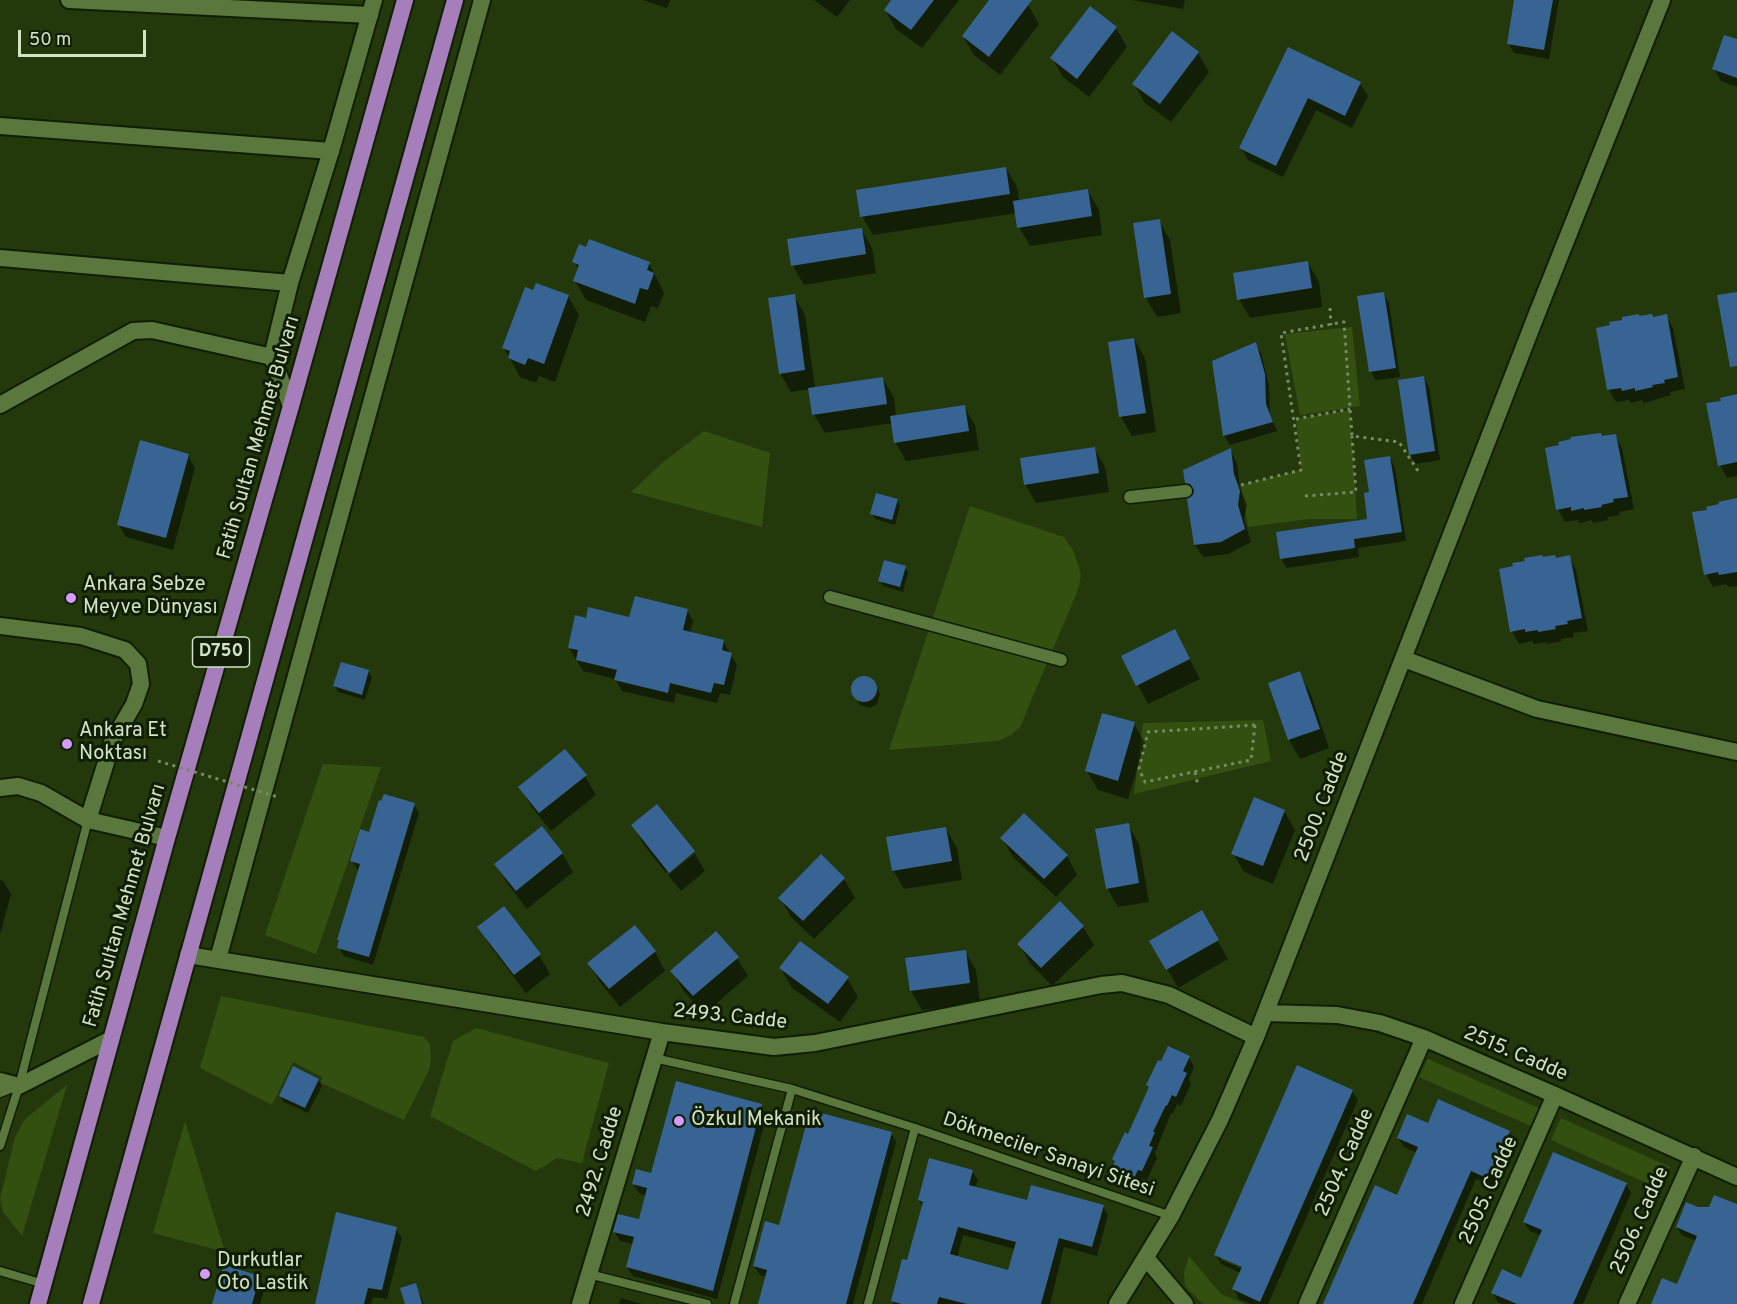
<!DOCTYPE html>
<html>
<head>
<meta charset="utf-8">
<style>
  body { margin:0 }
  #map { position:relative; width:1737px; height:1304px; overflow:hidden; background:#23390c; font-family:Overpass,sans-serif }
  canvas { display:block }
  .scale { position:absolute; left:18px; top:30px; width:128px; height:27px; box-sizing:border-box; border:3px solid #d2e4c5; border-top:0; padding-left:8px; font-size:18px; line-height:21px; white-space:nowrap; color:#d2e4c5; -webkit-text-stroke:4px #111e06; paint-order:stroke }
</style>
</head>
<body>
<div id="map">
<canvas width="1737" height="1304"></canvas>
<div class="scale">50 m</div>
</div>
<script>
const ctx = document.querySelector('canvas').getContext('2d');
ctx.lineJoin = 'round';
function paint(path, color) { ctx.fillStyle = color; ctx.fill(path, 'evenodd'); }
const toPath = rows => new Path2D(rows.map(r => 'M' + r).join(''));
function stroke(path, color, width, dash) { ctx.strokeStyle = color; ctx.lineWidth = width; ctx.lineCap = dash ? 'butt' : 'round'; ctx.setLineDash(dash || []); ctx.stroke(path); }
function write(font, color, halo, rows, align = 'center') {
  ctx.font = font + ' Overpass,sans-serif'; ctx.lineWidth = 6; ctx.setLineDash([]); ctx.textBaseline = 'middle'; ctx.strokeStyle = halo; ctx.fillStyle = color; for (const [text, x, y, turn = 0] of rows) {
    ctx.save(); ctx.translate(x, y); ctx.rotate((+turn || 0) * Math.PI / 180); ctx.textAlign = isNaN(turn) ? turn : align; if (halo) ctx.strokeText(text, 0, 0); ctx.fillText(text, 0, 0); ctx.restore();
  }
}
const green = toPath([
  [1352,327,1360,406,1300,415,1285,334],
  [1350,410,1357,519,1309,519,1248,527,1241,485,1301,470,1296,419],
  [704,431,770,453,762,527,631,492,661,464],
  [970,506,1064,537,1074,552,1081,575,1078,590,1020,727,1011,735,998,741,889,750],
  [1263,720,1271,761,1134,794,1143,723],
  [323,764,381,767,316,954,265,935],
  [221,996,424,1037,430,1044,431,1060,429,1070,404,1120,321,1083,322,1077,293,1062,272,1105,200,1068],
  [476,1028,609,1063,582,1163,557,1158,536,1171,430,1116,453,1041],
  [1428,1059,1541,1109,1533,1127,1419,1077],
  [67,1085,22,1236,3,1212,0,1199,15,1137,25,1119],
  [1561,1118,1670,1167,1660,1189,1551,1140],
  [185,1121,225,1252,153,1233],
  [1189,1256,1221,1294,1245,1304,1203,1304,1185,1286,1184,1272]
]);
const shadow = toPath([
  [643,0,670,0,667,8],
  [814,0,850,0,837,17],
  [893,0,959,0,922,48,896,29,885,10],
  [991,0,1021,0,1028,5,1039,24,1000,75,974,55,963,36],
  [1132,0,1185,0,1183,9],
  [1516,0,1559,0,1549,59,1514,53,1508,43],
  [1116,28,1127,47,1089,97,1063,77,1052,58],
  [1737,41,1737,87,1721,81,1714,69],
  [1289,49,1360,84,1368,96,1352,128,1316,110,1283,177,1248,160,1241,148],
  [1198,53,1209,72,1171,122,1145,103,1134,84],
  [1006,168,1017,187,1019,202,1088,191,1099,210,1102,235,1030,246,1019,227,1017,213,873,235,862,216],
  [1159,221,1170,240,1181,313,1157,317,1146,298,1135,224],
  [861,229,872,248,876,273,804,285,793,266],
  [574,262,649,263,664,293,658,308,651,306,645,322,586,300,575,281,579,270],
  [1308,263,1319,282,1322,307,1250,318,1239,299],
  [534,292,568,296,579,315,555,382,539,376,536,383,520,377,504,348],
  [1383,294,1389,303,1400,377,1376,380,1370,371],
  [794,296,805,315,815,389,883,379,894,398,896,416,964,406,975,425,979,450,906,461,895,442,893,423,825,433,814,415,810,389,791,392,780,373],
  [1666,316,1673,328,1685,389,1670,392,1671,395,1644,403,1642,400,1631,403,1629,400,1616,402,1609,390,1639,318,1653,318],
  [1134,339,1145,358,1156,432,1132,436,1121,417,1109,343],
  [1255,344,1261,353,1269,385,1270,414,1277,431,1230,445,1224,436,1214,362],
  [1423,377,1429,387,1440,460,1416,464,1410,455],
  [1737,393,1737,476,1727,478,1720,465,1722,402],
  [1615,435,1622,448,1634,509,1619,512,1620,515,1607,517,1608,520,1593,523,1592,520,1580,523,1578,520,1565,522,1558,509],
  [1094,448,1105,467,1109,492,1036,503,1025,484],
  [1230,450,1237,463,1240,488,1247,505,1244,519,1251,542,1228,554,1203,557,1195,545,1189,500,1194,496,1187,482],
  [188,455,195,468,173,550,126,537,118,524],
  [1390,458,1395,467,1406,541,1358,548,1359,557,1287,568,1281,559,1369,520,1370,494],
  [897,500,900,506,895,525,875,519,872,513],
  [1737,502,1737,586,1728,587,1726,584,1713,587,1706,574],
  [1569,557,1576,570,1588,631,1573,633,1574,637,1561,639,1562,641,1547,644,1546,642,1534,644,1532,641,1519,644,1512,631,1556,559],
  [905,567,908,573,903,592,883,586,880,580],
  [687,610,693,621,690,633,723,641,737,665,730,695,720,693,717,703,676,693,674,703,622,691,615,679,583,671,569,648,587,619,630,619],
  [1185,650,1200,679,1148,704,1123,657],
  [368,671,372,677,365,700,338,692,335,686],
  [1299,673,1310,692,1329,748,1300,759,1289,740,1269,684],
  [862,677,872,680,880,694,877,704,870,708,860,705,852,691,854,681],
  [1134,724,1145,743,1128,799,1098,790,1087,771],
  [585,776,596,795,551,831,531,806,520,787],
  [414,805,419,813,373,965,344,956,339,947,340,943,339,940,360,870,357,869,352,861,370,833],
  [1284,811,1295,830,1273,884,1244,872,1233,853],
  [1128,825,1139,844,1149,902,1118,907,1107,888],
  [633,826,693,851,666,873,644,845],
  [946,829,957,848,962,880,904,889,893,870],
  [1002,838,1067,856,1077,875,1056,897,1013,857],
  [694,852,705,871,681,891,668,875,694,854],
  [562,853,573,872,527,909,507,883,496,864],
  [844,879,855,898,814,939,791,917,780,898],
  [0,880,3,881,11,894,0,935],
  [1201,912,1228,959,1178,988,1151,941],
  [479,927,539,955,550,974,526,993,490,946],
  [1083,927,1094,945,1052,986,1030,963,1019,944],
  [965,951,976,970,980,1002,922,1010,911,991],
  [655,952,665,971,620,1007,600,982,589,963],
  [737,958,748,976,704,1014,683,990,672,971],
  [781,969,847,978,858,997,840,1022,792,988],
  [1189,1057,1194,1067,1189,1079,1191,1084,1181,1106,1177,1104,1173,1114,1171,1113,1155,1153,1157,1158,1147,1180,1143,1178,1136,1193,1116,1184,1111,1174,1150,1089,1148,1085],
  [318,1080,322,1086,308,1113,284,1102,280,1096],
  [1352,1091,1358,1100,1268,1304,1251,1304,1239,1299,1234,1289,1241,1273,1221,1264,1216,1255],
  [1221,1256,1249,1269,1248,1271,1221,1260],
  [761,1106,767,1115,717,1299,633,1276,627,1267,633,1244,620,1241,614,1231,640,1221,646,1196,639,1193,633,1184,652,1175],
  [1509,1132,1515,1142,1495,1187,1476,1179,1422,1304,1324,1304,1397,1197,1417,1153,1404,1147,1398,1138],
  [891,1133,896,1142,853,1304,761,1304,767,1277,760,1275,754,1266,780,1226],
  [972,1171,978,1180,975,1188,1028,1202,1103,1206,1108,1215,1097,1256,1064,1247,1050,1304,894,1304,892,1301,908,1262,923,1207,919,1200],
  [963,1235,1015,1249,1009,1272,957,1258],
  [1626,1184,1631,1193,1583,1304,1502,1304,1498,1302,1493,1293,1522,1280,1541,1236,1530,1231,1524,1222],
  [1737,1206,1737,1304,1652,1304,1677,1286,1696,1241,1682,1235,1677,1227,1698,1209],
  [396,1229,402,1238,387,1299,373,1297,371,1304,316,1304],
  [259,1277,265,1287,260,1304,214,1304],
  [415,1285,424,1304,406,1304],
  [621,1298,642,1304,619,1304]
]);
const building = toPath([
  [891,0,934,0,911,30,884,10],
  [989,0,1032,0,989,57,962,36],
  [1514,0,1553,0,1544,50,1507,44],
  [1090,6,1117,27,1077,79,1050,58],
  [1172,31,1199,52,1160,104,1132,84],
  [1724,35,1737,39,1737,78,1712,69],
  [1288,47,1361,82,1345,116,1308,98,1276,166,1239,148],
  [1006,167,1010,194,860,217,856,190],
  [1088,189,1092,216,1017,228,1013,201],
  [1160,219,1171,294,1144,298,1133,223],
  [862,228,866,254,791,266,787,239],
  [589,239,650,262,647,270,654,273,648,290,640,288,635,304,573,281,579,265,572,262,579,244,586,247],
  [1308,261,1312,288,1237,300,1233,273],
  [536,283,569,295,544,364,528,358,525,365,508,358,510,351,502,348,525,287,533,290],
  [1384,292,1396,368,1369,372,1357,296],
  [1737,292,1737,366,1730,367,1717,295],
  [795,294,805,370,779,374,768,298],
  [1639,314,1639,316,1652,314,1653,317,1667,314,1678,377,1664,380,1665,383,1652,385,1653,387,1635,391,1635,388,1622,391,1621,388,1607,390,1596,328,1610,325,1609,322,1622,320,1622,317],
  [1134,338,1146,413,1119,417,1108,342],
  [1256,342,1265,374,1266,404,1273,422,1223,436,1212,361],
  [1424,376,1435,451,1409,455,1398,380],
  [883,377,887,404,812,415,808,388],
  [1737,394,1737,462,1718,466,1706,403,1721,401,1720,398],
  [965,405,969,431,894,443,890,416],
  [1601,433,1602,436,1616,434,1628,497,1613,499,1614,502,1601,505,1602,507,1584,510,1584,508,1571,511,1571,507,1556,510,1545,448,1559,445,1558,442,1571,439,1570,437],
  [140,440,189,454,166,538,117,525],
  [1095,447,1099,473,1024,485,1020,458],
  [1231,448,1234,474,1240,491,1238,505,1245,529,1221,542,1194,545,1187,499,1193,495,1194,490,1190,484,1185,483,1183,470],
  [1390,456,1402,532,1354,539,1355,548,1280,559,1276,532,1367,519,1364,493,1369,492,1364,460],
  [876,493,898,499,892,520,870,514],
  [1737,498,1737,572,1719,575,1718,572,1704,575,1692,512,1707,510,1706,507,1719,504,1718,502],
  [1542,555,1543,557,1555,555,1556,558,1570,555,1582,618,1567,621,1568,624,1555,626,1556,629,1538,632,1538,630,1525,632,1525,629,1510,632,1499,569,1513,566,1512,563,1525,561,1524,558],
  [884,560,906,566,900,587,878,581],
  [635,596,688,609,683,630,724,640,722,650,732,653,724,685,714,683,711,693,670,683,668,693,614,680,617,670,576,660,578,650,568,648,575,615,586,618,588,607,629,617],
  [1175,629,1190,659,1136,686,1121,656],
  [341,662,369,670,362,695,333,686],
  [1300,671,1320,729,1288,740,1268,683],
  '851 689a13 13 0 1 1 26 0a13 13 0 1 1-26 0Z',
  [1102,713,1135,722,1118,781,1085,771],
  [565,749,587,775,539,813,518,787],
  [384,794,415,803,369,957,337,948,339,940,337,940,360,864,350,861,360,829,369,832,379,800,381,801],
  [1254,797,1285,810,1263,866,1231,854],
  [657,804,695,851,669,873,631,825],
  [1024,813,1068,855,1044,879,1000,838],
  [1129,823,1139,883,1106,889,1095,829],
  [542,826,563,853,516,891,494,864],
  [946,827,952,861,892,871,886,837],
  [821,854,845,878,803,921,778,898],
  [1060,901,1084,926,1041,968,1017,944],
  [504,906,541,954,514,975,477,927],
  [1202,910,1219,940,1166,970,1149,941],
  [635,925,656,951,609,989,587,963],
  [716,931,739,957,693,996,670,971],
  [800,941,849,977,828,1004,779,968],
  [966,950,970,983,910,991,905,958],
  [1168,1046,1190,1056,1183,1071,1187,1073,1176,1097,1172,1095,1167,1106,1166,1105,1153,1132,1155,1132,1149,1146,1153,1147,1142,1171,1138,1170,1131,1185,1109,1174,1115,1161,1112,1159,1125,1132,1128,1134,1149,1087,1146,1085,1158,1060,1161,1061],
  [1297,1065,1353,1090,1260,1302,1232,1289,1242,1267,1214,1255],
  [293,1066,319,1079,305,1108,279,1096],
  [676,1081,762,1104,713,1291,626,1267,634,1237,613,1232,618,1214,639,1219,647,1188,632,1184,636,1169,651,1173],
  [1438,1099,1510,1131,1489,1179,1471,1171,1413,1304,1323,1304,1375,1185,1397,1195,1418,1147,1397,1138,1407,1114,1428,1123],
  [810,1110,892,1132,846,1304,758,1304,767,1270,753,1266,765,1221,779,1225],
  [1553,1152,1627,1183,1573,1304,1517,1304,1491,1293,1502,1269,1521,1278,1542,1230,1523,1222],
  [929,1158,973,1170,969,1185,1027,1200,1031,1185,1104,1205,1092,1247,1059,1238,1041,1304,967,1304,939,1297,937,1304,901,1304,891,1301,902,1259,907,1260,923,1202,918,1200],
  [958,1227,1016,1242,1008,1270,950,1254],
  [1714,1195,1737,1204,1737,1304,1651,1304,1662,1278,1677,1284,1697,1236,1676,1227,1686,1202,1698,1207,1709,1207],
  [336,1212,397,1227,382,1290,368,1288,364,1304,315,1304],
  [224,1265,260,1276,252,1304,212,1304],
  [416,1283,422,1304,405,1304,400,1288]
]);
const path = toPath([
  [1330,308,1331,325],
  [1296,419,1350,409],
  [1241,485,1301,470,1281,333,1344,322,1352,436,1399,442,1420,474],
  [1305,496,1356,492,1352,436],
  [1255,725,1251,760,1145,782,1139,769,1148,732,1255,725],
  [1195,772,1198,786]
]);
const service = toPath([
  [654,1058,792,1089,915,1128,1171,1216],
  [0,1093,15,1087],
  [0,1146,19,1086,88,820],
  [0,1271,44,1284],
  [589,1274,707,1304],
  [734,1304,792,1089],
  [868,1304,915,1128]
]);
const pedestrian = toPath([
  [1130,497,1186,491],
  [830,597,1061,660]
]);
const minor = toPath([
  [69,0,370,15],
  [0,126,331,151],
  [0,258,290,283],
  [1538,311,1662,0],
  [0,405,133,331,152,330,272,357],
  [0,626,81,636,125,650,138,664,141,684,134,704,113,740,88,820],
  [1404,659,1537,709,1737,752],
  [0,788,18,786,41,793,88,820,167,838],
  [0,1081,19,1086,111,1039]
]);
const tertiary = toPath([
  [291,406,272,357,290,283,331,151,374,0],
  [188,955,662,1032,774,1047,815,1043,1101,985,1122,983,1169,995,1256,1037],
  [218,959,482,0],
  [1266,1013,1337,1015,1380,1023,1424,1038,1555,1095,1737,1177],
  [1146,1258,1185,1304],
  [580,1304,662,1032],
  [1117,1304,1171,1216,1220,1120,1256,1037,1538,311],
  [1307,1304,1424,1038],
  [1463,1304,1555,1095],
  [1627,1304,1694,1156]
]);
const trunk = toPath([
  [38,1304,167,838,291,406,405,0],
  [91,1304,455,0]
]);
const pathBridge = toPath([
  [158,761,278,797]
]);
const markers = [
  [71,598,6,"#d69bfa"],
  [67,744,6,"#d69bfa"],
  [679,1121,6,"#d69bfa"],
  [205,1274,6,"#d69bfa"]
];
const shields = [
  [221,652,57]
];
const shieldNames = [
  ["D750",221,652]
];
const streetNames = [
  ["Fatih Sultan Mehmet Bulvarı",260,438,-74],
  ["2500. Cadde",1323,807,-69],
  ["Fatih Sultan Mehmet Bulvarı",126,906,-74],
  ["2493. Cadde",730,1018,6],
  ["2515. Cadde",1515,1055,23],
  ["Dökmeciler Sanayi Sitesi",1048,1156,19],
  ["2492. Cadde",601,1162,-73],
  ["2504. Cadde",1346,1163,-66],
  ["2505. Cadde",1490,1191,-66],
  ["2506. Cadde",1641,1221,-66]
];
const poiNames = [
  ["Ankara Sebze",83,586],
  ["Meyve Dünyası",83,609],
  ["Ankara Et",79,732],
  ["Noktası",79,755],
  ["Özkul Mekanik",691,1121],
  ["Durkutlar",217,1262],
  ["Oto Lastik",217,1285]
];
paint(green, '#335011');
paint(shadow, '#0007');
paint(building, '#386494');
stroke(service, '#101e02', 11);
stroke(pedestrian, '#101e02', 15);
stroke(minor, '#101e02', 20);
stroke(tertiary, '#101e02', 20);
stroke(trunk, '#101e02', 20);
stroke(path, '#768a64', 3, [3, 4.5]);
stroke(service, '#5a783e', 8);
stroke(pedestrian, '#5a783e', 12);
stroke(minor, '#5a783e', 16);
stroke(tertiary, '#5a783e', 16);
stroke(trunk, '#a57ebb', 16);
stroke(pathBridge, '#768a64', 3, [3, 4.5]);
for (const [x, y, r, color] of markers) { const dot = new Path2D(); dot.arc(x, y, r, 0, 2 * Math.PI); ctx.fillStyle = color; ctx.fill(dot); stroke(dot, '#111e06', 2); }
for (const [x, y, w] of shields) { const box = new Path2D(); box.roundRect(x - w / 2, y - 15, w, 30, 4.5); ctx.fillStyle = '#111e06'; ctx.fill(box); stroke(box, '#d2e4c5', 1.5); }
write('bold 18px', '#d2e4c5', null, shieldNames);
write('20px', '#d2e4c5', '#111e06', streetNames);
write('20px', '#d2e4c5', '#111e06', poiNames, 'left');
</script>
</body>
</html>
